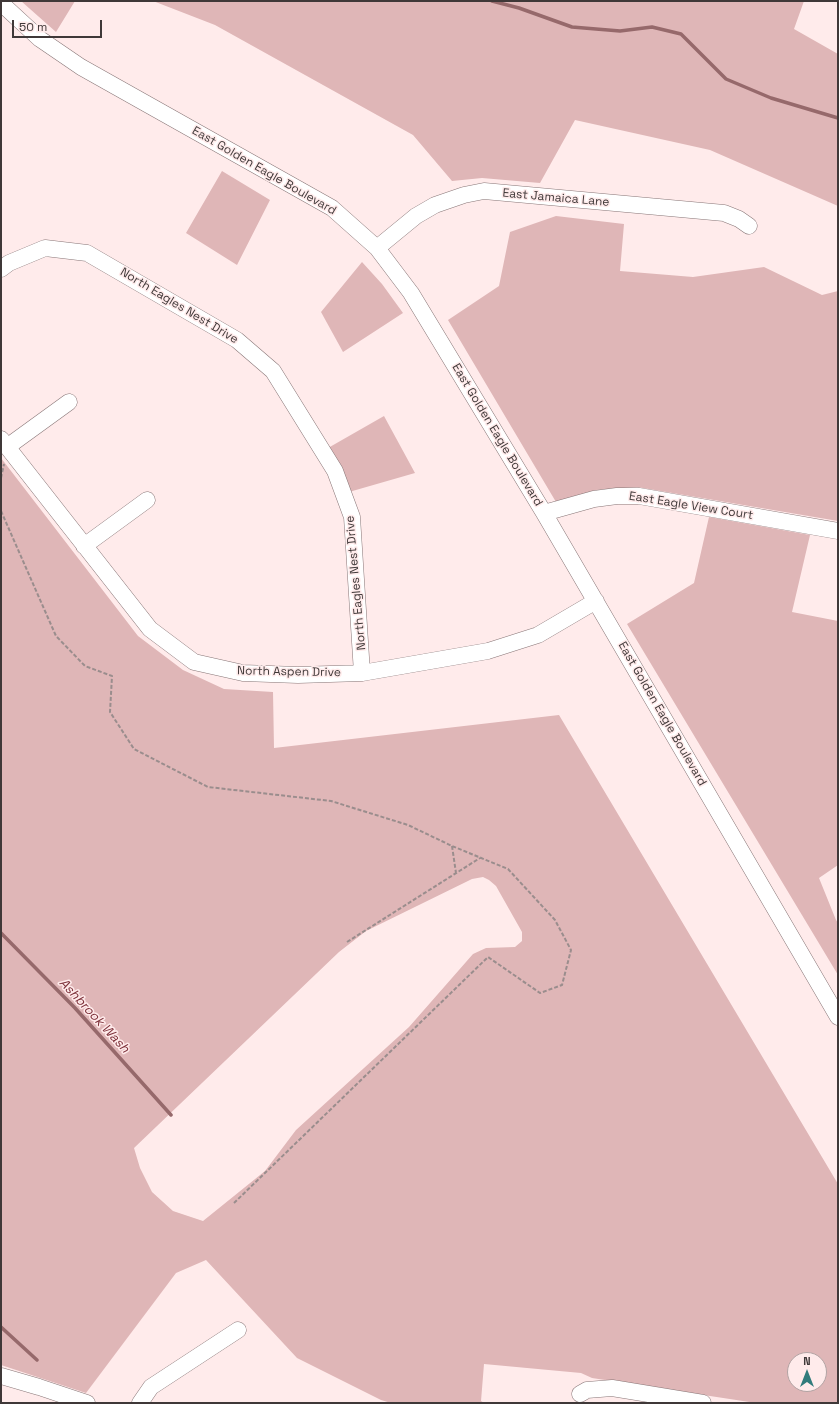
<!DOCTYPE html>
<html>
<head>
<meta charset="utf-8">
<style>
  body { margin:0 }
  #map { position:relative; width:839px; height:1404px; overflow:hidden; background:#ffebeb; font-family:"Space Grotesk",sans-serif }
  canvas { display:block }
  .frame { position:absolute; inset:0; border:2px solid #3f3838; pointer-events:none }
  .north { position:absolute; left:787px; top:1352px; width:40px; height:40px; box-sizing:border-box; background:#ffebeb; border:1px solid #b2a3a3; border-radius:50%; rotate:0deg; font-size:11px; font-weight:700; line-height:16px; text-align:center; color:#3f3838 }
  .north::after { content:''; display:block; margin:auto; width:14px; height:18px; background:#327c7c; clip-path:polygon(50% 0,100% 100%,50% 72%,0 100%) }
  .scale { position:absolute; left:12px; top:20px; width:90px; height:18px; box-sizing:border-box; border:2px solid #3f3838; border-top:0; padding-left:5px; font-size:12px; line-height:14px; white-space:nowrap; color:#3f3838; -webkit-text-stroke:3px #ffebeb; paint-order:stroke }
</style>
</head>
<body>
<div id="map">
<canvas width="839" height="1404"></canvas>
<div class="frame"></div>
<div class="north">N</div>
<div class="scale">50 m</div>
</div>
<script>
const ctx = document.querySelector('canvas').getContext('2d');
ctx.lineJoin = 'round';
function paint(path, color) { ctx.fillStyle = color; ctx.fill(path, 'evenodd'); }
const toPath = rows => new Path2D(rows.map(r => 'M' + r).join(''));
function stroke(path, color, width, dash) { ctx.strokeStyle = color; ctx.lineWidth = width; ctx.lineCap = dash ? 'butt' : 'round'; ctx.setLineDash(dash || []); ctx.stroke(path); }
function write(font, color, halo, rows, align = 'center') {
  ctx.font = font + ' "Space Grotesk",sans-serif'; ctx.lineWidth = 3; ctx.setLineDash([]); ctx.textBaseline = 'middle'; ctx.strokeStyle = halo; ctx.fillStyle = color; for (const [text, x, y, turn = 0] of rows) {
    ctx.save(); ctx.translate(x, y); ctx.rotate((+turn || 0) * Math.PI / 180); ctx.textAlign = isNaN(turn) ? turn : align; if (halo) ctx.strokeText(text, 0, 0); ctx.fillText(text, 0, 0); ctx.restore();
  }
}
const green = toPath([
  [21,1,75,1,56,32],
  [153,1,804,1,794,29,838,54,838,206,710,150,575,120,540,183,482,178,452,181,413,135,215,25],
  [222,171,270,200,237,265,186,233],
  [556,216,624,224,620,271,693,277,764,267,822,295,838,291,838,521,637,487,596,490,556,502,448,320,499,286,510,232],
  [362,262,382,284,403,313,343,352,321,312],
  [384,416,415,473,349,492,328,448],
  [1,458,138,636,183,670,224,689,273,692,274,748,559,715,838,1184,838,1403,756,1403,592,1378,581,1373,484,1364,481,1401,484,1403,391,1403,381,1400,297,1358,206,1260,176,1273,86,1393,1,1365],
  [483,877,489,880,496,886,522,932,522,941,515,947,486,948,473,954,409,1027,296,1130,265,1171,203,1221,173,1211,152,1192,140,1168,134,1148,339,952,366,931,472,879],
  [795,1360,819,1360,819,1384,795,1384],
  [709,517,810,535,792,612,838,621,838,865,819,878,836,920,838,923,838,975,627,624,694,583]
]);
const stream = toPath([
  [492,1,519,8,572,27,620,31,652,27,681,34,726,79,771,98,838,118],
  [1,933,75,1008,171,1115],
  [1,1327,37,1360]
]);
const path = toPath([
  [1,478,4,464],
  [1,511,56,636,85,666,112,676,110,712,134,749,208,787,331,801,408,825,452,846,508,869,555,920,571,950,562,985,540,993,488,957,234,1203],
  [452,846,456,873],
  [347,942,480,858]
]);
const minor = toPath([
  [1,3,40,39,81,67,332,208,377,248,411,293,544,513,838,1017],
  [377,248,416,216,435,205,464,195,484,191,724,213,739,219,749,226],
  [1,269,9,263,45,248,87,253,237,340,273,371,335,471,352,517,362,673],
  [1,439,150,629,194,662,243,673,298,675,362,673,488,651,538,635,596,601],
  [7,447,69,402],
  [544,513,594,499,617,496,639,496,838,531],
  [84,546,147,500],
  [1,1376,39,1387,87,1403],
  [580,1394,587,1390,612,1388,703,1403],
  [140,1403,151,1387,238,1330]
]);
const streetNames = [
  ["East Golden Eagle Boulevard",264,171,30],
  ["East Jamaica Lane",556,198,5],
  ["North Eagles Nest Drive",179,306,31],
  ["East Golden Eagle Boulevard",497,435,59],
  ["East Eagle View Court",691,506,9],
  ["North Eagles Nest Drive",356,583,-95],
  ["North Aspen Drive",289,672,1],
  ["East Golden Eagle Boulevard",662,714,60]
];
const waterNames = [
  ["Ashbrook Wash",94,1016,47]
];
paint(green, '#dfb6b7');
stroke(stream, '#96696b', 3.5);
stroke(minor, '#887677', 17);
stroke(path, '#9a8d8d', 2, [4, 2]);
stroke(minor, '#fff', 16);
write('12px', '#3f3838', '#ffebeb', streetNames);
write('italic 13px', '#7d313a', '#ffebeb', waterNames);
</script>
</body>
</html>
